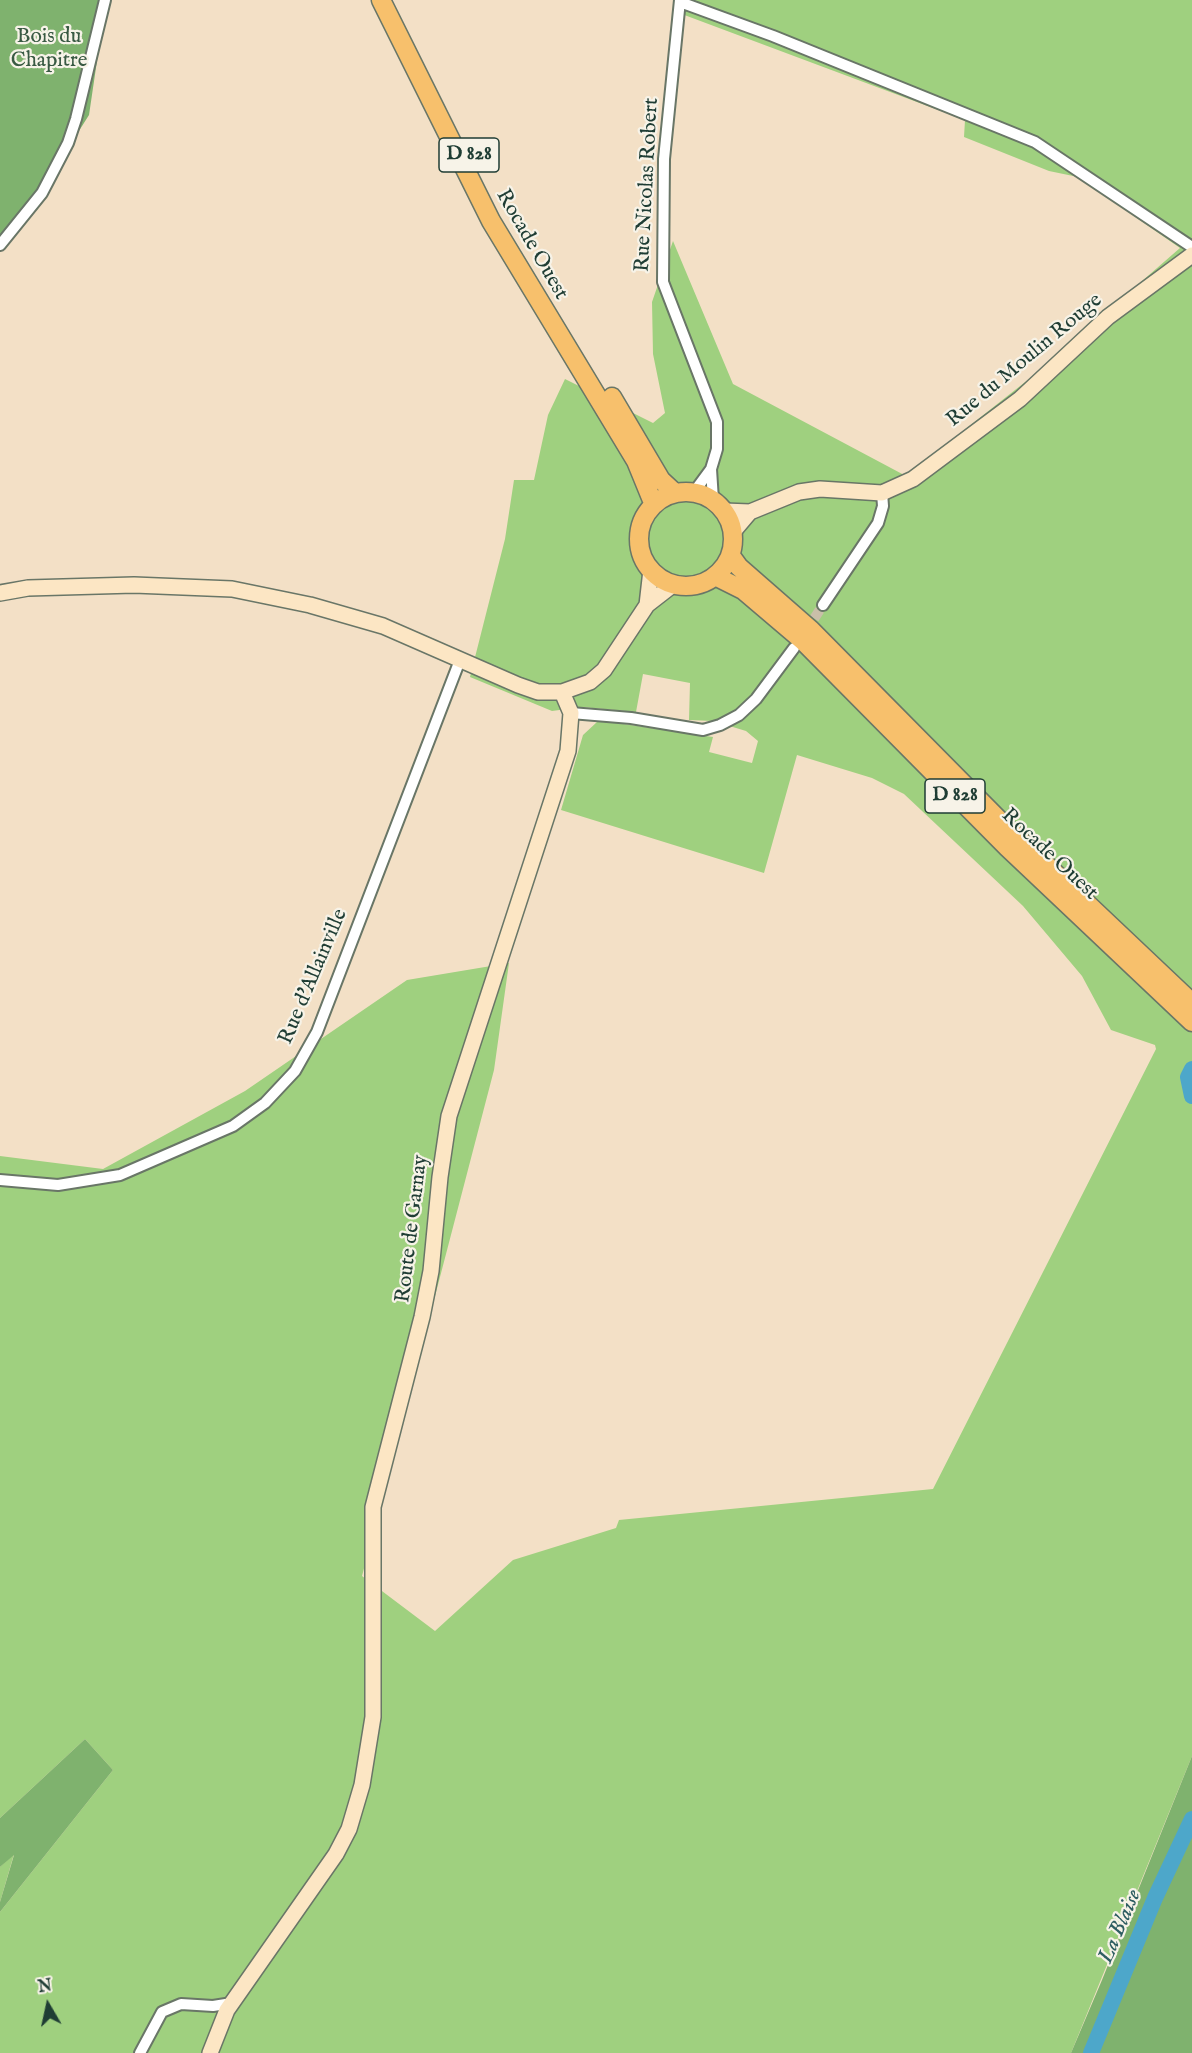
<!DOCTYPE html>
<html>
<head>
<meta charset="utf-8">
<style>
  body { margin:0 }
  #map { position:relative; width:1192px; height:2053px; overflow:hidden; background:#f3e0c6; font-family:"IM FELL English",serif }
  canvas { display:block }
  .north { position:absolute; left:18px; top:1975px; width:60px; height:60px; -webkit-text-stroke:4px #f7f3e8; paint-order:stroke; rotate:351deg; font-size:16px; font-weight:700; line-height:24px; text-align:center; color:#1f3d34 }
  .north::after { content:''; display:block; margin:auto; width:21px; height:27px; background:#1f3d34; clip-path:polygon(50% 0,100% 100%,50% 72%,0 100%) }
</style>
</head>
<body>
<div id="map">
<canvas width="1192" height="2053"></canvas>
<div class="north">N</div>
</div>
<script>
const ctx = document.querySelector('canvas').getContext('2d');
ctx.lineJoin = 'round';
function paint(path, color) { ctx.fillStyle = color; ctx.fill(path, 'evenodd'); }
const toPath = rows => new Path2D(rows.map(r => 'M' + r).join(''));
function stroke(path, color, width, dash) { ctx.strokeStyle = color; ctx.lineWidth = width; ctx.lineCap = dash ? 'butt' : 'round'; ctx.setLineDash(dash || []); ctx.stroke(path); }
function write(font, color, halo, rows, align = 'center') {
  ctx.font = font + ' "IM FELL English",serif'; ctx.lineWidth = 4.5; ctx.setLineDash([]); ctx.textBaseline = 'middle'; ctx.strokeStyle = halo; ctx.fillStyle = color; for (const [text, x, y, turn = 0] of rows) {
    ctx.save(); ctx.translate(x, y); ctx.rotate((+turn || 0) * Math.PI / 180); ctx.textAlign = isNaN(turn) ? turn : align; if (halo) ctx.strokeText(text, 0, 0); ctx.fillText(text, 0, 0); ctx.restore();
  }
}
const green = toPath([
  [681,0,1192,0,1192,1756,1071,2053,0,2053,0,1912,113,1770,85,1739,0,1818,0,1156,103,1169,245,1091,407,980,509,963,494,1070,362,1576,435,1631,513,1560,616,1528,619,1520,933,1489,1156,1049,1155,1045,1111,1030,1082,976,1023,906,904,794,872,778,797,755,764,873,561,810,583,735,597,722,610,722,713,737,709,752,752,763,758,741,746,731,713,721,689,720,690,683,643,674,636,712,582,707,552,711,470,677,505,539,514,480,534,480,548,415,565,379,653,423,665,413,653,354,652,302,673,241,733,384,906,476,1034,375,1180,248,1078,177,1049,171,964,137,965,120,679,13],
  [14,1854,0,1902,0,1867]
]);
const forest = toPath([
  [0,0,106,0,89,115,36,199,0,245],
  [85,1739,113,1770,0,1912,0,1902,14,1855,0,1867,0,1818],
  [1192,1756,1192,2053,1071,2053,1102,1980]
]);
const river = toPath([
  [1192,1069,1188,1077,1192,1096],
  [1091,2053,1155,1898,1192,1819]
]);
const streetTunnel = toPath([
  [806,631,823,605]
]);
const street = toPath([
  [680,0,664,159,663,282,717,422,717,449,711,469,713,500],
  [680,2,773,36,1035,142,1192,247],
  [0,245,42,193,68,143,76,119,105,0],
  [694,492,711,469],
  [823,605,878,523,883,506,882,493],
  [571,713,631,718,703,730,720,725,739,715,756,699,794,648],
  [0,1180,58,1185,120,1175,233,1126,265,1103,295,1071,317,1032,460,660],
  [140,2053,162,2012,181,2004,213,2006,232,2003]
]);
const secondary = toPath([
  [724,511,750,512,799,492,820,489,882,493,913,479,1020,399,1108,317,1192,255],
  [733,532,750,512],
  [0,593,28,588,134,585,232,589,310,605,383,626,518,685,538,692,562,692,590,682,604,670,647,605,674,584],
  [647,605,651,570],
  [210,2053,227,2010,336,1854,349,1829,362,1785,373,1717,373,1507,422,1317,431,1271,440,1177,449,1116,568,751,571,713,562,692]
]);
const primary = toPath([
  [381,0,491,221,636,461,654,505],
  [612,397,661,480,675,493],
  '639 539a47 47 0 1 1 94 0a47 47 0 1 1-94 0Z',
  [731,556,739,567,811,630,1003,824,1192,1003],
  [715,576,743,590,803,641,1007,847,1192,1022]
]);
const shields = [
  [469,155,60],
  [955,796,60]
];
const shieldNames = [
  ["D 828",469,155],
  ["D 828",955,796]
];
const parkNames = [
  ["Bois du",49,38],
  ["Chapitre",49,62]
];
const streetNames = [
  ["Rue Nicolas Robert",648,185,-87],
  ["Rocade Ouest",531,245,60],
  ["Rue du Moulin Rouge",1025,361,-40],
  ["Rocade Ouest",1049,855,43],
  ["Rue d'Allainville",314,977,-67],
  ["Route de Garnay",413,1229,-83]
];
const waterNames = [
  ["La Blaise",1121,1927,-67]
];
paint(green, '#9fd07f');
paint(forest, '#7fb26e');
stroke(river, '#4da7ca', 16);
stroke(streetTunnel, '#c9bfa9', 10, [10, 5]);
stroke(street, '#697667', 14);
stroke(secondary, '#697667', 18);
stroke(primary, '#697667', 21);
stroke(street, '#fff', 10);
stroke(secondary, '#fce6c4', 15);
stroke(primary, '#f7c06c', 18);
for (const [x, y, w] of shields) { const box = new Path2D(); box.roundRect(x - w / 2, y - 17, w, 34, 4.5); ctx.fillStyle = '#f7f3e8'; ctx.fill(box); stroke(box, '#1f3d34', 1.5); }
write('bold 20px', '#1f3d34', null, shieldNames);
write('21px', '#395a43', '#f7f3e8', parkNames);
write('21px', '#1f3d34', '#f7f3e8', streetNames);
write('italic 22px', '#2d5d61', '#f7f3e8', waterNames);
</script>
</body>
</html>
